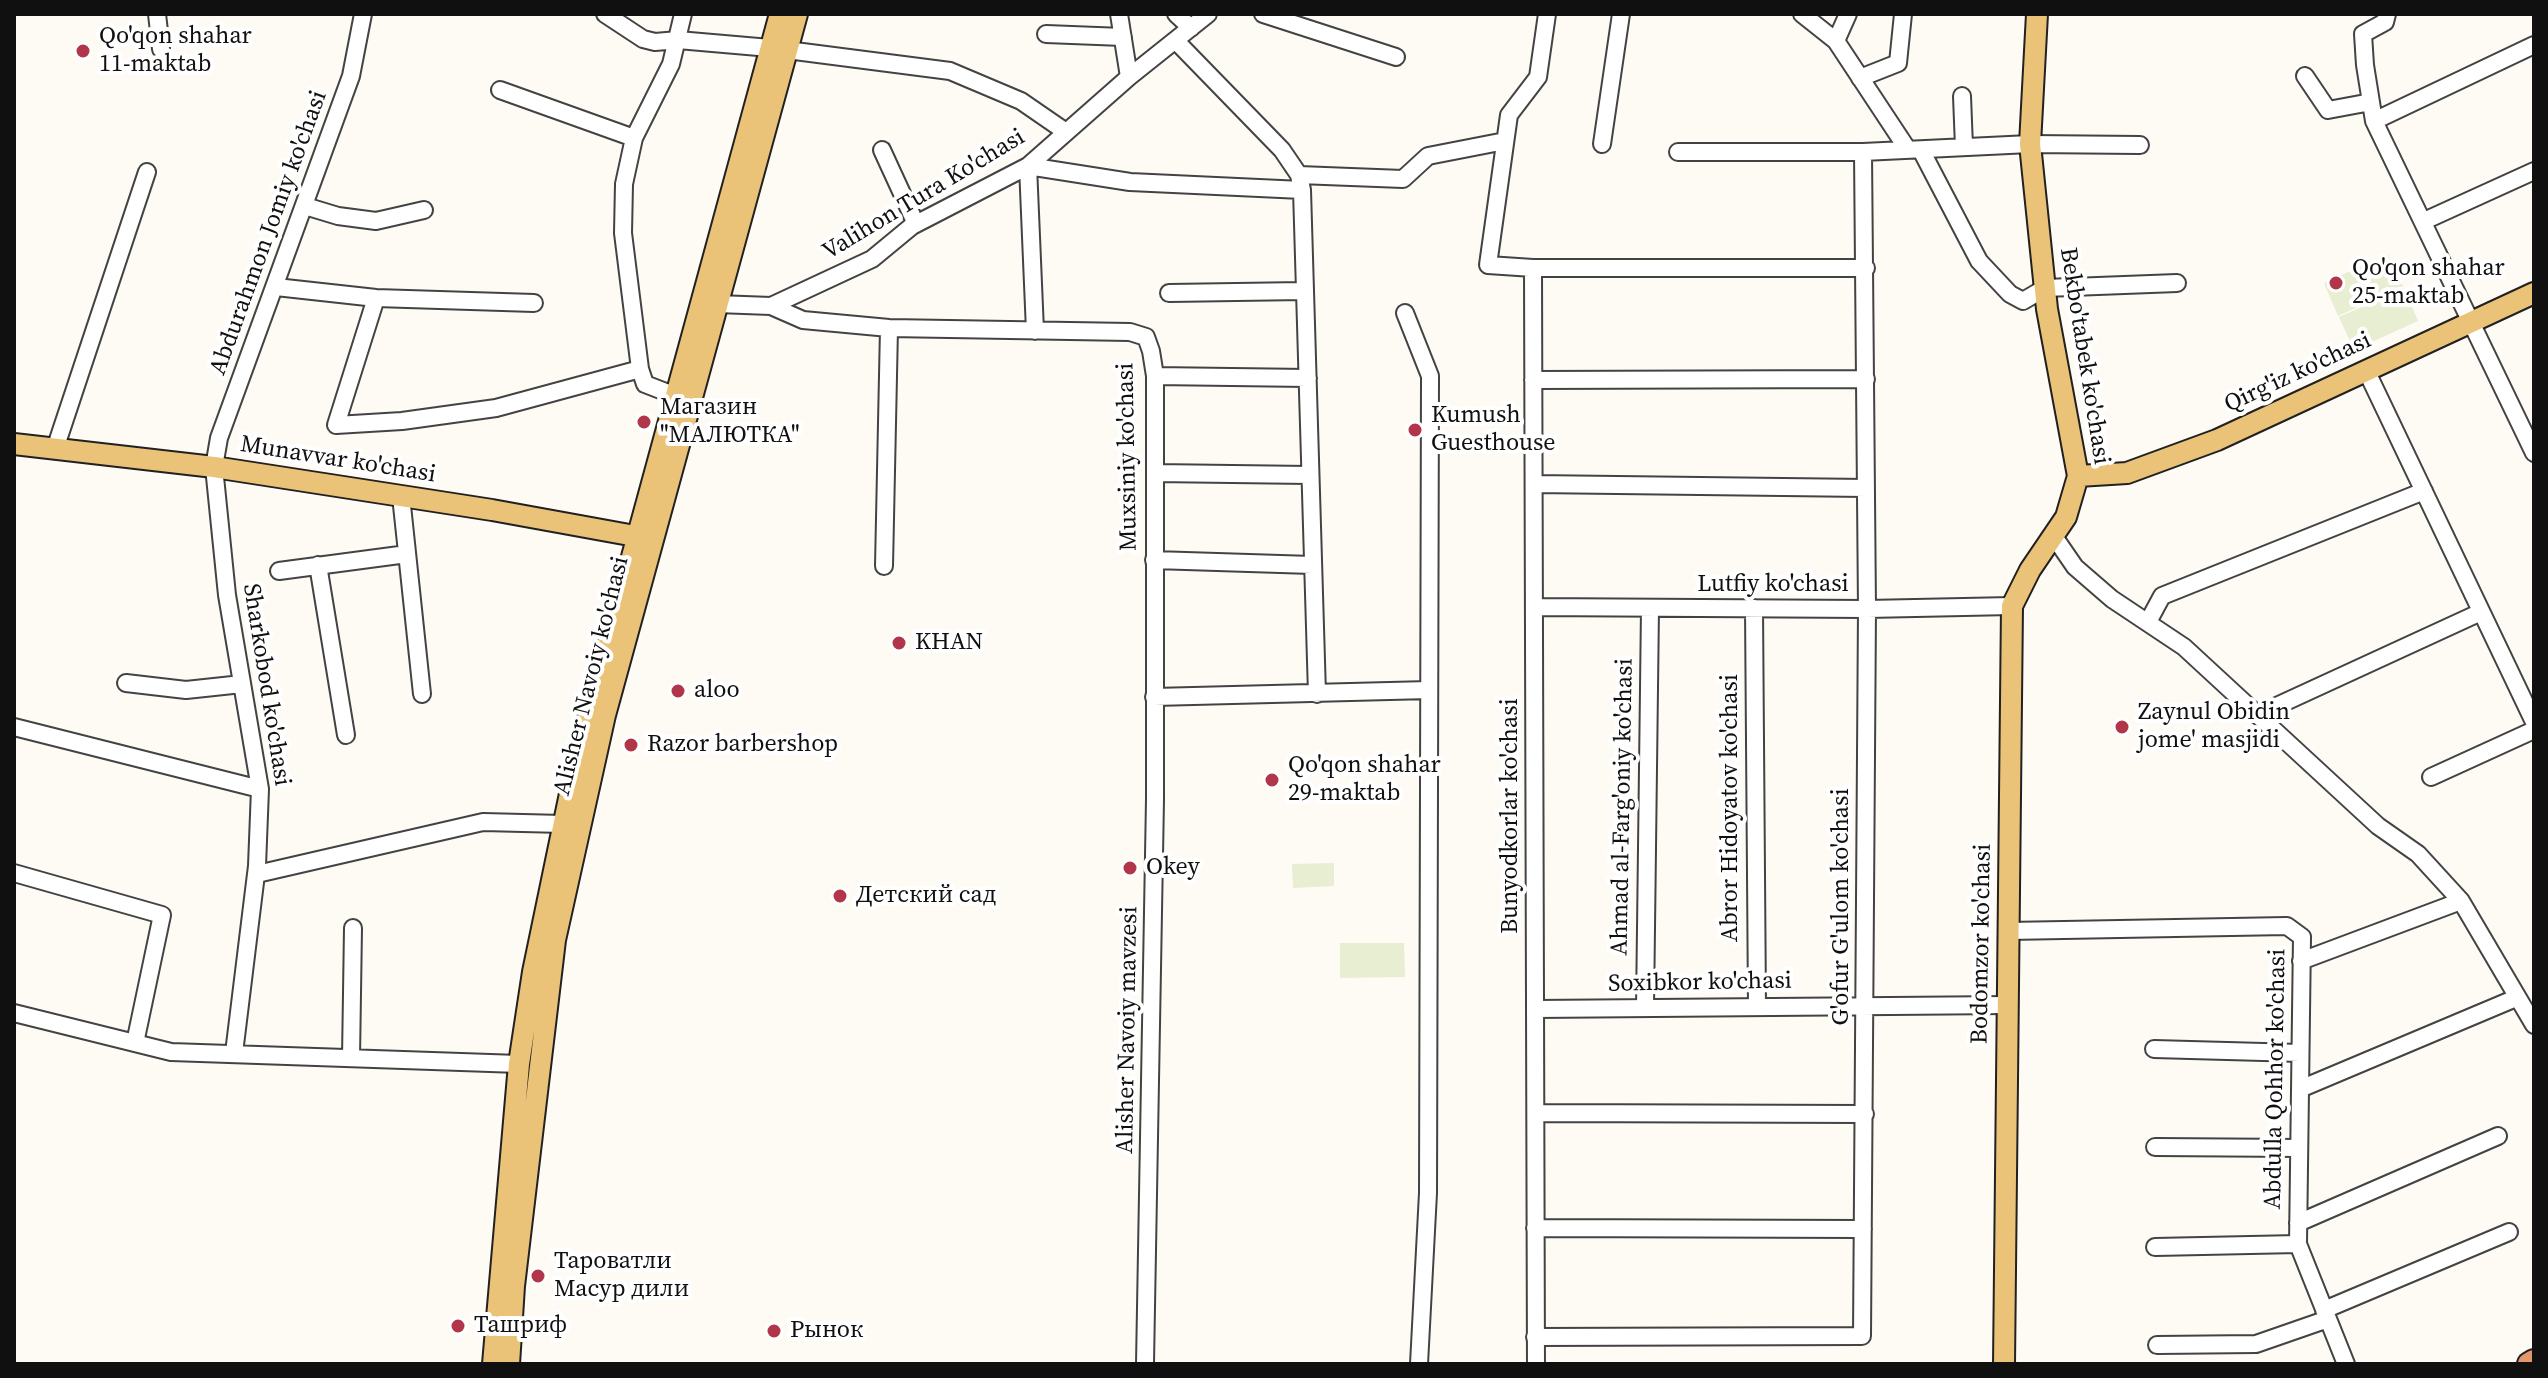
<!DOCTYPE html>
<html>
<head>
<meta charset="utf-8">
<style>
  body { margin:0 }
  #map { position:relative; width:2548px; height:1378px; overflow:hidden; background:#fefbf5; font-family:"Source Serif 4",serif }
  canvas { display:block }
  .frame { position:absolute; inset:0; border:16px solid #101010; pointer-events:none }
</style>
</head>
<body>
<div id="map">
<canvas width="2548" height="1378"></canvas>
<div class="frame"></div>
</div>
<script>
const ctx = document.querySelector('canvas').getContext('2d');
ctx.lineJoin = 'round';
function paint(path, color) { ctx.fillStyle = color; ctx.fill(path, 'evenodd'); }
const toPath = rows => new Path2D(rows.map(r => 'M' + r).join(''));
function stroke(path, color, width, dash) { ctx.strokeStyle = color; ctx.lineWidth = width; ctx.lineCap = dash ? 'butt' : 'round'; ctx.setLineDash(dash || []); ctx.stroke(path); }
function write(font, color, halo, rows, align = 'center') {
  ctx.font = font + ' "Source Serif 4",serif'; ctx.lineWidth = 8; ctx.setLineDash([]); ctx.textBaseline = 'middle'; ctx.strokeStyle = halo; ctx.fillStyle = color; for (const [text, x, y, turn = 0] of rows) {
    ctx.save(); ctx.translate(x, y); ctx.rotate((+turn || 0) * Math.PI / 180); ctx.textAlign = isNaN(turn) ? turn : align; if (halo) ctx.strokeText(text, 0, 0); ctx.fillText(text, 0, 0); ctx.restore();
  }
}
const pitch = toPath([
  [2388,254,2403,286,2338,316,2324,283],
  [2404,288,2418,321,2354,350,2339,317],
  [1334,863,1334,886,1293,888,1292,864],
  [1340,943,1404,943,1405,977,1340,978]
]);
const minor = toPath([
  [157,14,161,49],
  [605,14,643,39,655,42,678,40,770,48],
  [1119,14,1129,77],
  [1176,14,1191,28],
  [1263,14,1396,57],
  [1547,14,1538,77,1509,115,1488,265,1533,268,1866,268],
  [1802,14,1836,41,1908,150],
  [2387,14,2385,22,2363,34,2365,65,2374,121,2534,453],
  [1046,34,1123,37],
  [1176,41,1282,150,1299,175,1302,190,1317,694],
  [1836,41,1848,14],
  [787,50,950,71,1021,101,1066,132],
  [2305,76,2328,110,2371,102],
  [1860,78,1898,63,1903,14],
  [500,90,634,138],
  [1962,96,1964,147],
  [2374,121,2534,45],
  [1602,144,1621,14],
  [882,150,916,224],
  [1921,150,1979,261,2010,294,2023,301,2045,288,2177,283],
  [1678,152,1863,152,2030,144,2140,145],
  [1299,175,1403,179,1428,156,1505,141],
  [305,206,338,216,376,221,424,210],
  [2424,221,2534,171],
  [1533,268,1536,1364],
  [276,287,376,298,534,303],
  [1169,293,1303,291],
  [376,298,336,425,402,421,496,408,640,369],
  [717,304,771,306,872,259,912,226,1028,166,1129,77,1208,14],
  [771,306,803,320,889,328,1130,332,1146,337,1151,351,1155,376,1155,799,1145,1364],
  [1405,313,1430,376,1428,1193,1419,1364],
  [1035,331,1028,166,1130,182,1302,190],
  [2366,370,2534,722],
  [1155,376,1308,378],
  [1533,380,1866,379],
  [676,396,645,384,640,369,623,233,624,184,634,138,671,64,683,14],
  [55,449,147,172],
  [1155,473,1309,475],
  [1534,484,1866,488],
  [401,496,422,694],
  [2055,538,2075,567,2112,599,2184,647,2378,826,2418,854,2461,901,2534,1025],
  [1154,560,1312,565],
  [318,565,346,735],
  [884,566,889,328],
  [279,571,407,554],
  [1534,607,1867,609,2012,606],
  [1754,608,1757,1006],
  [2148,622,2162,596,2424,491],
  [126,683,186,690,242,684],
  [1154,697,1429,690],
  [2257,715,2481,612],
  [14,727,260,789],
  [2431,777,2534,730],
  [14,873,162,915,135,1043],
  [257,874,483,822,563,824],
  [2008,931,2287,926,2302,937,2298,1244,2346,1364],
  [2301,961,2461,901],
  [1645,1008,1650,608],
  [1536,1009,2008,1005],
  [14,1013,171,1052,519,1064],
  [2154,1049,2300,1053],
  [234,1053,257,866,260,789,227,595,214,467,219,438,351,76,363,14],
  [351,1058,353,928],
  [2300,1089,2516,998],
  [1536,1113,1865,1114],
  [2155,1147,2299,1148],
  [2298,1223,2498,1136],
  [1535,1228,1863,1229],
  [2155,1247,2298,1244],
  [2324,1310,2509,1232],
  [1535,1337,1862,1336,1867,609,1863,152],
  [2157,1345,2256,1344,2328,1319]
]);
const major = toPath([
  [14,444,214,467,492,510,646,538],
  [2078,476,2127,473,2217,440,2534,293],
  [493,1364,519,1064,533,972,578,755,780,14],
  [509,1364,514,1286,555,940,605,715,797,14],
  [2004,1364,2012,606,2030,570,2066,517,2078,476,2047,309,2030,144,2037,14]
]);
const highway = toPath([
  [2529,1364,2534,1361]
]);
const markers = [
  [83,51,8,"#b23649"],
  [2336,283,8,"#b23649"],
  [644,422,8,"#b23649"],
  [1415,430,8,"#b23649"],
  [899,643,8,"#b23649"],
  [678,691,8,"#b23649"],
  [2122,727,8,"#b23649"],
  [631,745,8,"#b23649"],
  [1272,780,8,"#b23649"],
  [1130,868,8,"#b23649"],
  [840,896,8,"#b23649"],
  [538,1276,8,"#b23649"],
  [458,1326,8,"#b23649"],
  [774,1331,8,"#b23649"]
];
const poiNames = [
  ["Qo'qon shahar",99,37],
  ["11-maktab",99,65],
  ["Qo'qon shahar",2352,269],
  ["25-maktab",2352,297],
  ["Магазин",660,408],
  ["\"МАЛЮТКА\"",660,436],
  ["Kumush",1431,416],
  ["Guesthouse",1431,444],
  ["KHAN",915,643],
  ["aloo",694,691],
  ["Zaynul Obidin",2138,713],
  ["jome' masjidi",2138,741],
  ["Razor barbershop",647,745],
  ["Qo'qon shahar",1288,766],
  ["29-maktab",1288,794],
  ["Okey",1146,868],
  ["Детский сад",856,896],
  ["Тароватли",554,1262],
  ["Масур дили",554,1290],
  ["Ташриф",474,1326],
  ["Рынок",790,1331]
];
const streetNames = [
  ["Valihon Tura Ko'chasi",924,195,-31],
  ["Abdurahmon Jomiy ko'chasi",269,233,-70],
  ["Bekbo'tabek ko'chasi",2084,356,81],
  ["Qirg'iz ko'chasi",2298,373,-25],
  ["Muxsiniy ko'chasi",1128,457,-91],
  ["Munavvar ko'chasi",338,460,9],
  ["Lutfiy ko'chasi",1773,585],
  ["Alisher Navoiy ko'chasi",592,676,-76],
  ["Sharkobod ko'chasi",266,685,81],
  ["Ahmad al-Farg'oniy ko'chasi",1623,807,-89],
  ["Abror Hidoyatov ko'chasi",1731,808,-90],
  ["Bunyodkorlar ko'chasi",1511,816,-90],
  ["G'ofur G'ulom ko'chasi",1842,907,-90],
  ["Bodomzor ko'chasi",1982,944,-89],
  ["Soxibkor ko'chasi",1700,983,-1],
  ["Alisher Navoiy mavzesi",1128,1030,-89],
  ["Abdulla Qohhor ko'chasi",2276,1079,-89]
];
paint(pitch, '#e7eed2');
stroke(minor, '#434343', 20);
stroke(major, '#212121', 24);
stroke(highway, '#212121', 26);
stroke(minor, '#fff', 16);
stroke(major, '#eac379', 20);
stroke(highway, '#e5976c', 22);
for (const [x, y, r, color] of markers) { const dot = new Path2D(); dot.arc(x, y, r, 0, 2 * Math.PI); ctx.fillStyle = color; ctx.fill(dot); stroke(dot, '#fff', 3); }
write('24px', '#101010', '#fff', poiNames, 'left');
write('24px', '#101010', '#fff', streetNames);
</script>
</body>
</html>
